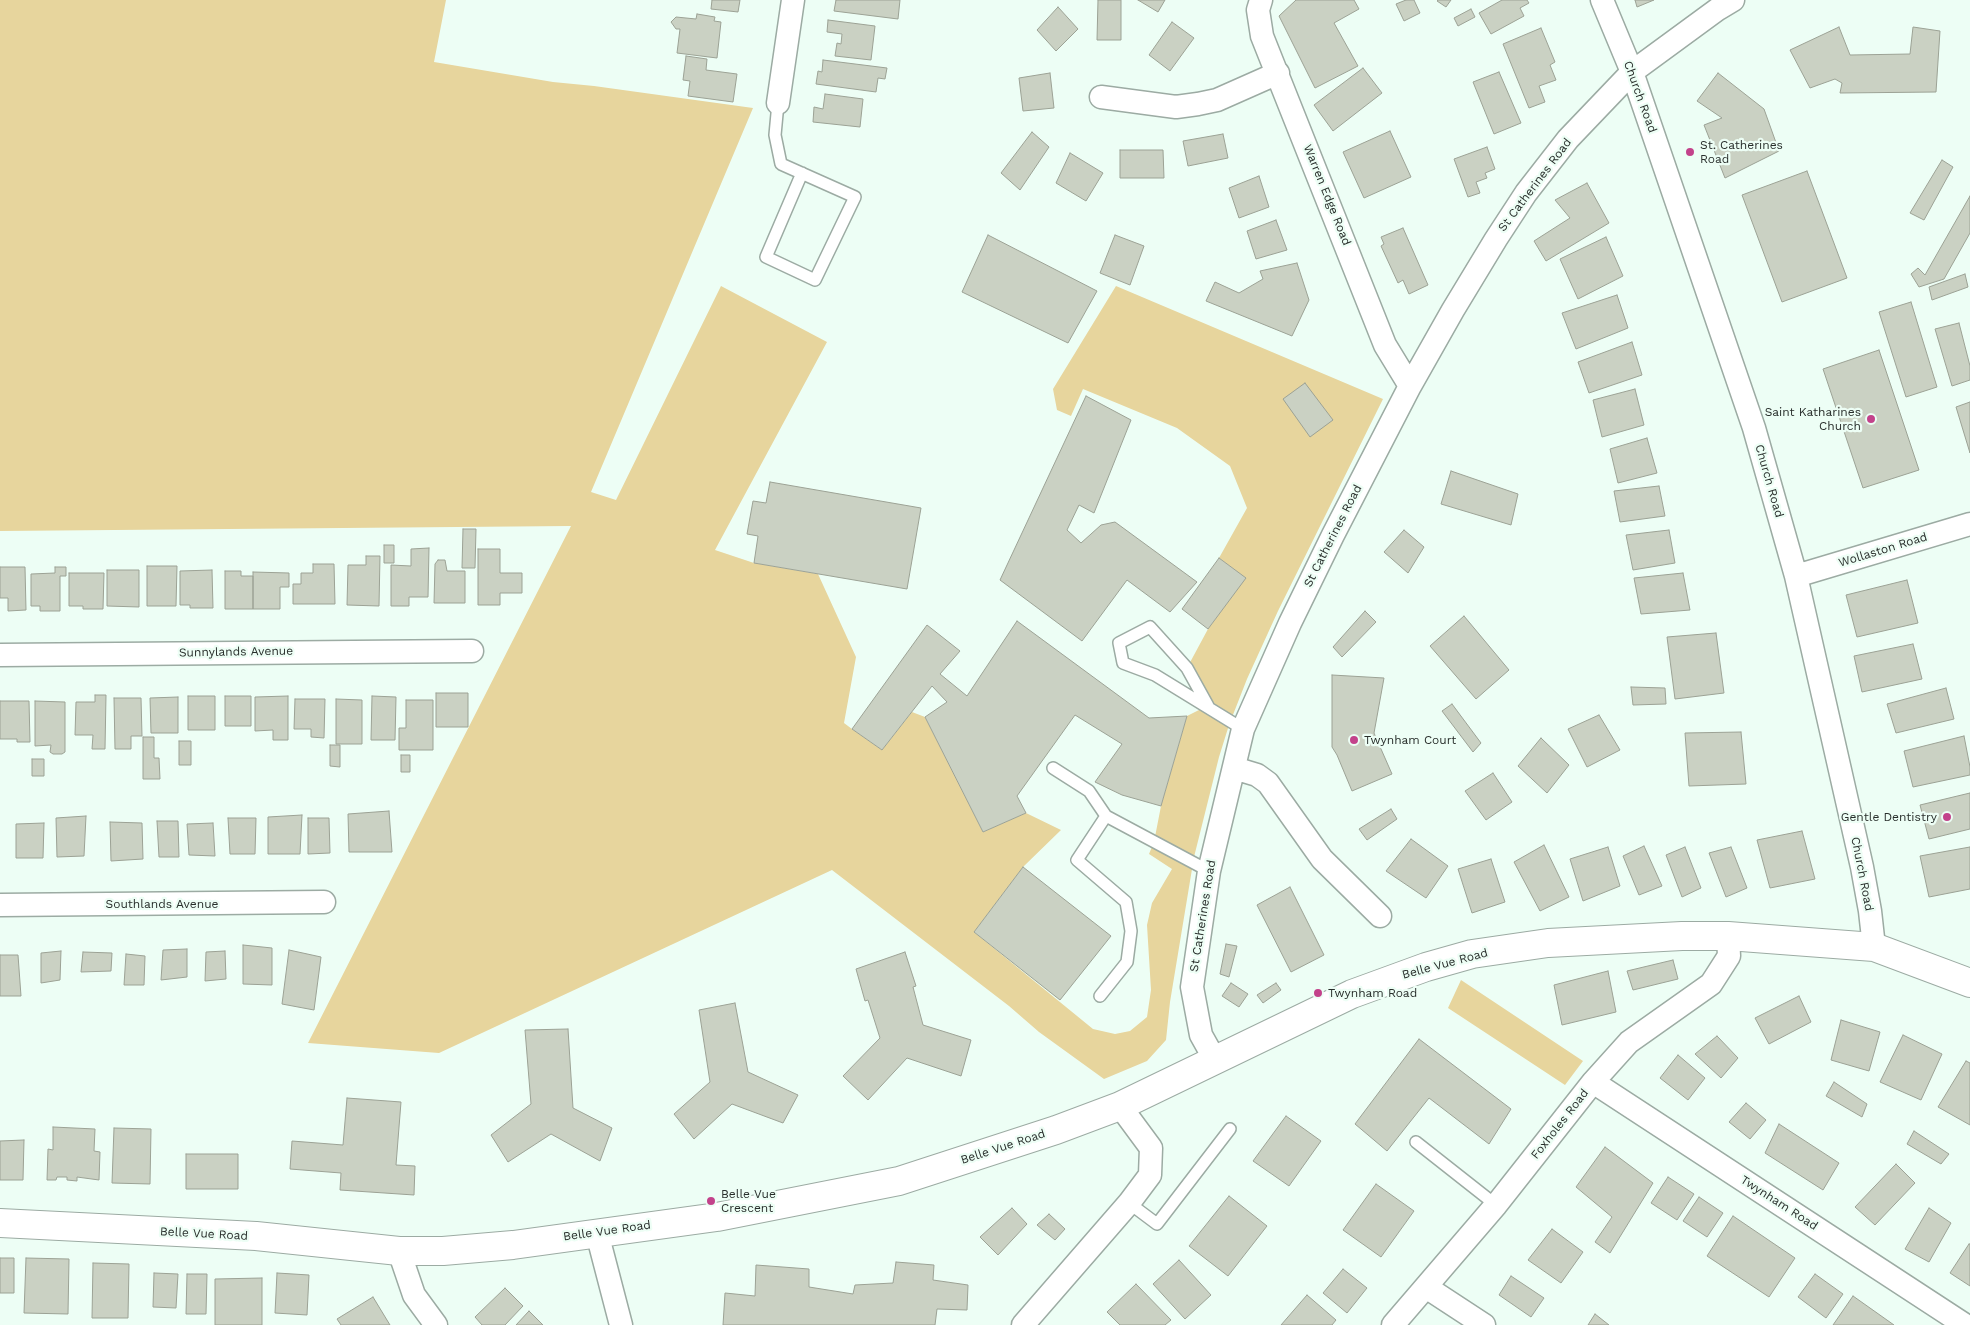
<!DOCTYPE html>
<html>
<head>
<meta charset="utf-8">
<style>
  body { margin:0 }
  canvas { display:block; background:#edfef5 }
</style>
</head>
<body>
<canvas width="1970" height="1325"></canvas>
<script>
const ctx = document.querySelector('canvas').getContext('2d');
ctx.lineJoin = 'round';
function paint(path, color) { ctx.fillStyle = color; ctx.fill(path, 'evenodd'); }
const toPath = rows => new Path2D(rows.map(r => 'M' + r).join(''));
function stroke(path, color, width, dash) { ctx.strokeStyle = color; ctx.lineWidth = width; ctx.lineCap = dash ? 'butt' : 'round'; ctx.setLineDash(dash || []); ctx.stroke(path); }
function write(font, color, halo, rows, align = 'center') {
  ctx.font = font + ' "Work Sans",sans-serif'; ctx.lineWidth = 4.5; ctx.setLineDash([]); ctx.textBaseline = 'middle'; ctx.strokeStyle = halo; ctx.fillStyle = color; for (const [text, x, y, turn = 0] of rows) {
    ctx.save(); ctx.translate(x, y); ctx.rotate((+turn || 0) * Math.PI / 180); ctx.textAlign = isNaN(turn) ? turn : align; if (halo) ctx.strokeText(text, 0, 0); ctx.fillText(text, 0, 0); ctx.restore();
  }
}
const green = toPath([
  [0,0,446,0,434,62,553,82,594,86,753,108,591,492,616,500,721,286,827,342,715,550,754,563,818,574,856,657,844,723,852,729,882,750,912,712,925,717,983,832,1026,813,1061,830,1023,867,974,932,1093,1029,1115,1034,1130,1031,1147,1017,1151,990,1147,925,1152,903,1172,869,1149,854,1154,842,1161,806,1187,716,1207,706,1187,668,1208,629,1245,578,1219,558,1247,508,1230,466,1177,428,1083,389,1071,416,1057,410,1053,389,1116,286,1383,399,1278,611,1247,679,1229,725,1219,757,1194,857,1170,1002,1166,1040,1147,1061,1104,1079,1039,1032,1009,1006,832,870,439,1053,308,1043,571,526,0,531],
  [1461,980,1583,1061,1565,1085,1448,1008]
]);
const building = toPath([
  [712,0,740,0,738,12,711,9,712,0],
  [836,0,900,0,898,19,834,11,836,0],
  [1098,0,1121,0,1121,40,1097,40,1098,0],
  [1138,0,1165,0,1158,12,1138,0],
  [1296,0,1354,0,1359,9,1334,23,1358,66,1315,88,1279,16,1296,0],
  [1406,0,1414,0,1420,13,1404,21,1396,4,1406,0],
  [1438,0,1451,0,1446,7,1437,1,1438,0],
  [1502,0,1527,0,1529,3,1520,8,1524,16,1491,34,1479,13,1502,0],
  [1635,0,1654,0,1637,7,1635,0],
  [1058,7,1078,29,1056,51,1037,30,1058,7],
  [1471,9,1475,17,1458,26,1454,18,1471,9],
  [697,14,715,17,714,21,721,22,717,58,677,53,680,29,676,29,671,22,676,17,696,19,697,14],
  [828,20,875,26,871,60,835,56,837,43,841,44,842,34,827,32,828,20],
  [1172,22,1194,38,1170,71,1149,55,1172,22],
  [1839,27,1850,55,1910,54,1913,27,1940,31,1936,92,1840,93,1842,83,1835,79,1810,88,1790,50,1839,27],
  [1541,28,1555,62,1550,65,1556,80,1539,86,1545,102,1529,108,1503,44,1541,28],
  [686,56,707,59,706,70,737,74,733,102,688,96,690,81,683,80,686,56],
  [823,60,887,68,885,79,878,78,876,92,816,84,818,71,822,72,823,60],
  [1363,68,1382,93,1333,131,1314,105,1363,68],
  [1499,72,1521,123,1494,134,1473,82,1499,72],
  [1050,73,1054,108,1023,111,1019,78,1050,73],
  [1718,73,1764,109,1779,151,1725,178,1704,125,1722,118,1697,101,1718,73],
  [825,94,863,99,860,127,813,122,814,107,823,109,825,94],
  [1390,131,1411,177,1364,198,1343,152,1390,131],
  [1032,132,1049,147,1020,190,1001,173,1032,132],
  [1223,134,1228,158,1188,166,1183,141,1223,134],
  [1487,147,1495,169,1485,173,1487,178,1476,182,1480,193,1468,197,1454,159,1487,147],
  [1120,150,1163,150,1164,178,1120,178,1120,150],
  [1070,153,1103,173,1086,201,1056,183,1070,153],
  [1942,160,1953,167,1924,220,1910,213,1942,160],
  [1807,171,1847,278,1782,302,1742,195,1807,171],
  [1259,176,1269,207,1239,218,1229,188,1259,176],
  [1587,183,1609,223,1546,261,1534,241,1570,218,1555,200,1587,183],
  [1970,196,1970,233,1944,279,1919,287,1911,274,1918,268,1925,275,1970,196],
  [1276,220,1287,250,1256,259,1247,231,1276,220],
  [1403,228,1428,285,1409,294,1403,280,1398,283,1381,246,1384,244,1381,237,1403,228],
  [988,235,1097,291,1068,343,962,292,988,235],
  [1115,235,1144,246,1130,285,1100,273,1115,235],
  [1606,237,1623,276,1578,299,1560,259,1606,237],
  [1297,263,1309,300,1292,336,1206,301,1215,282,1239,293,1263,279,1260,271,1297,263],
  [1965,274,1968,287,1932,300,1929,287,1965,274],
  [1617,295,1628,328,1576,349,1562,313,1617,295],
  [1911,302,1937,387,1906,397,1879,312,1911,302],
  [1959,323,1970,366,1970,380,1952,386,1935,329,1959,323],
  [1632,342,1642,375,1589,393,1578,362,1632,342],
  [1879,350,1919,470,1863,488,1823,369,1879,350],
  [1305,383,1333,420,1310,437,1283,399,1305,383],
  [1635,389,1644,425,1602,437,1593,400,1635,389],
  [1086,396,1131,420,1094,513,1079,505,1067,530,1081,543,1101,525,1115,522,1197,582,1170,612,1127,580,1082,641,1000,580,1086,396],
  [1970,402,1970,453,1956,407,1970,402],
  [1647,438,1657,473,1618,483,1610,449,1647,438],
  [1451,471,1518,494,1511,525,1441,504,1451,471],
  [770,482,921,508,907,589,754,563,758,536,747,534,753,501,766,503,770,482],
  [1659,486,1665,516,1620,522,1614,491,1659,486],
  [463,529,476,529,475,568,462,568,463,529],
  [1404,530,1424,547,1408,573,1384,552,1404,530],
  [1669,530,1675,563,1633,570,1626,535,1669,530],
  [384,545,394,545,394,563,384,563,384,545],
  [429,548,428,597,409,597,409,606,391,606,391,565,411,566,411,549,429,548],
  [478,549,500,549,500,573,522,573,522,593,500,593,500,605,478,605,478,549],
  [366,556,380,556,379,606,347,605,348,565,366,565,366,556],
  [1219,558,1246,578,1208,629,1182,609,1219,558],
  [438,560,445,560,447,571,465,571,465,603,434,603,435,564,438,560],
  [313,564,334,564,335,604,293,604,293,584,301,584,301,573,313,573,313,564],
  [147,566,177,566,176,606,147,606,147,566],
  [0,567,25,567,26,610,8,611,8,598,0,598,0,567],
  [55,567,66,567,66,576,60,576,60,611,40,611,40,606,31,606,31,574,55,573,55,567],
  [107,570,139,570,139,607,107,606,107,570],
  [212,570,213,608,190,608,190,605,180,605,180,571,212,570],
  [225,571,241,571,241,576,253,576,253,609,225,609,225,571],
  [253,572,289,573,289,587,280,587,280,609,253,609,253,572],
  [69,573,104,573,103,609,83,609,83,606,69,606,69,573],
  [1683,573,1690,610,1641,614,1634,578,1683,573],
  [1907,580,1918,623,1857,637,1846,595,1907,580],
  [1365,611,1376,622,1342,657,1333,647,1365,611],
  [1464,616,1509,670,1476,699,1430,646,1464,616],
  [1017,621,1149,718,1187,716,1161,806,1122,795,1095,782,1122,744,1075,715,1017,796,1026,813,983,832,925,717,947,702,932,686,882,750,852,729,927,625,960,651,940,674,967,696,1017,621],
  [1716,633,1724,693,1675,699,1667,637,1716,633],
  [1913,644,1922,679,1862,692,1854,656,1913,644],
  [1332,675,1384,678,1374,733,1392,774,1352,791,1337,755,1332,747,1332,675],
  [1631,687,1665,688,1666,704,1633,705,1631,687],
  [1946,688,1954,719,1896,733,1887,704,1946,688],
  [436,693,468,693,468,727,436,727,436,693],
  [95,695,106,695,105,749,92,749,93,735,75,735,76,702,95,702,95,695],
  [188,696,215,696,215,730,188,730,188,696],
  [225,696,251,696,251,726,225,726,225,696],
  [288,696,288,740,273,740,273,730,255,731,255,697,288,696],
  [372,696,396,697,395,740,371,740,372,696],
  [178,697,178,733,151,733,150,698,178,697],
  [114,698,141,698,142,736,131,736,131,749,115,749,114,698],
  [295,699,325,699,324,738,311,737,311,729,294,729,295,699],
  [336,699,362,700,362,744,336,744,336,699],
  [406,700,433,700,433,750,399,750,399,728,406,728,406,700],
  [0,701,29,701,30,742,17,742,17,739,0,739,0,701],
  [35,701,65,702,65,752,62,754,53,754,50,752,51,745,35,746,35,701],
  [1452,704,1481,743,1473,752,1442,711,1452,704],
  [1599,715,1620,750,1587,767,1568,729,1599,715],
  [1741,732,1746,784,1689,786,1685,733,1741,732],
  [1964,736,1970,767,1970,775,1913,787,1904,751,1964,736],
  [143,737,154,737,154,758,159,758,160,779,143,779,143,737],
  [1541,738,1569,765,1547,793,1518,766,1541,738],
  [179,741,191,741,191,765,179,765,179,741],
  [330,745,340,745,340,767,330,766,330,745],
  [401,755,410,755,410,772,401,772,401,755],
  [32,759,44,759,44,776,32,776,32,759],
  [1493,773,1512,802,1486,820,1465,791,1493,773],
  [1970,793,1970,829,1929,839,1920,805,1970,793],
  [1391,809,1397,819,1367,840,1359,829,1391,809],
  [389,811,392,852,349,852,348,814,389,811],
  [302,815,300,854,268,854,268,817,302,815],
  [86,816,84,856,57,857,56,818,86,816],
  [228,818,256,818,255,854,230,854,228,818],
  [308,818,329,818,330,853,308,854,308,818],
  [157,821,178,821,179,857,159,857,157,821],
  [110,822,142,823,143,859,111,861,110,822],
  [44,823,43,858,16,858,16,824,44,823],
  [213,823,215,856,189,855,187,824,213,823],
  [1802,831,1815,879,1770,888,1757,840,1802,831],
  [1411,839,1448,866,1426,898,1386,871,1411,839],
  [1544,845,1569,897,1540,911,1514,862,1544,845],
  [1644,846,1662,886,1639,895,1623,856,1644,846],
  [1608,847,1620,886,1583,901,1570,859,1608,847],
  [1685,847,1701,888,1682,897,1666,855,1685,847],
  [1731,847,1747,888,1726,897,1709,853,1731,847],
  [1970,847,1970,889,1929,897,1920,856,1970,847],
  [1491,859,1505,902,1472,913,1458,869,1491,859],
  [1023,867,1111,936,1060,1000,974,932,1023,867],
  [1290,887,1324,955,1291,972,1257,905,1290,887],
  [1226,944,1237,946,1229,977,1220,974,1226,944],
  [243,945,272,948,272,985,243,984,243,945],
  [187,949,187,977,161,980,163,950,187,949],
  [289,950,321,957,314,1010,282,1004,289,950],
  [61,951,60,980,41,983,41,953,61,951],
  [225,951,226,979,205,981,206,952,225,951],
  [83,952,112,953,111,971,81,972,83,952],
  [905,952,916,986,913,987,923,1025,971,1040,961,1076,907,1058,868,1100,843,1076,880,1038,868,1000,865,1001,856,969,905,952],
  [126,954,145,956,144,985,124,985,126,954],
  [0,955,18,955,21,996,0,996,0,955],
  [1673,960,1678,979,1633,990,1627,971,1673,960],
  [1608,971,1616,1012,1562,1025,1554,985,1608,971],
  [1231,983,1248,994,1239,1007,1222,996,1231,983],
  [1276,983,1281,990,1263,1003,1257,995,1276,983],
  [1799,996,1811,1022,1769,1044,1755,1018,1799,996],
  [735,1003,748,1072,798,1095,783,1123,732,1104,694,1139,674,1114,710,1082,699,1010,735,1003],
  [1841,1020,1880,1032,1869,1071,1831,1060,1841,1020],
  [568,1029,573,1108,612,1128,600,1161,551,1134,508,1162,491,1135,531,1104,525,1030,568,1029],
  [1903,1035,1942,1054,1921,1100,1880,1082,1903,1035],
  [1717,1036,1738,1058,1721,1078,1695,1054,1717,1036],
  [1419,1039,1511,1109,1489,1144,1429,1098,1387,1151,1355,1124,1419,1039],
  [1678,1055,1705,1078,1688,1100,1660,1078,1678,1055],
  [1966,1061,1970,1063,1970,1125,1938,1107,1966,1061],
  [1834,1082,1867,1104,1862,1117,1826,1096,1834,1082],
  [347,1098,401,1102,396,1165,415,1166,414,1195,340,1190,341,1173,290,1169,292,1141,343,1145,347,1098],
  [1746,1103,1766,1120,1750,1139,1729,1122,1746,1103],
  [1286,1116,1321,1141,1289,1186,1253,1161,1286,1116],
  [1779,1124,1839,1163,1823,1190,1765,1153,1779,1124],
  [53,1127,95,1129,94,1151,100,1152,99,1180,77,1177,77,1181,67,1180,67,1177,57,1177,56,1180,47,1180,48,1149,53,1150,53,1127],
  [114,1128,151,1129,150,1184,112,1183,114,1128],
  [1914,1131,1949,1154,1941,1164,1907,1144,1914,1131],
  [24,1140,23,1180,0,1180,0,1141,24,1140],
  [1605,1147,1653,1183,1610,1253,1595,1242,1612,1217,1576,1187,1605,1147],
  [186,1154,238,1154,238,1189,186,1189,186,1154],
  [1896,1164,1915,1183,1875,1225,1855,1207,1896,1164],
  [1668,1177,1694,1194,1677,1220,1651,1203,1668,1177],
  [1376,1184,1414,1211,1381,1257,1343,1230,1376,1184],
  [1229,1196,1267,1226,1228,1276,1189,1246,1229,1196],
  [1699,1197,1723,1213,1707,1237,1683,1221,1699,1197],
  [1012,1208,1027,1224,998,1255,980,1237,1012,1208],
  [1929,1208,1951,1223,1929,1262,1905,1249,1929,1208],
  [1049,1214,1065,1229,1055,1240,1037,1225,1049,1214],
  [1733,1216,1795,1258,1769,1297,1707,1256,1733,1216],
  [1552,1229,1583,1252,1561,1283,1528,1260,1552,1229],
  [1969,1244,1970,1244,1970,1286,1950,1273,1969,1244],
  [0,1258,14,1258,14,1293,0,1293,0,1258],
  [26,1258,69,1259,68,1314,24,1313,26,1258],
  [1179,1260,1211,1295,1185,1319,1153,1284,1179,1260],
  [896,1262,934,1265,933,1280,968,1285,967,1310,937,1309,935,1325,723,1325,725,1293,755,1296,756,1265,809,1269,809,1287,853,1294,855,1285,893,1283,896,1262],
  [93,1263,129,1264,128,1318,92,1318,93,1263],
  [1343,1269,1367,1288,1347,1313,1323,1293,1343,1269],
  [154,1273,178,1274,176,1308,153,1307,154,1273],
  [277,1273,309,1275,307,1315,275,1313,277,1273],
  [187,1274,207,1274,206,1314,186,1314,187,1274],
  [1815,1274,1843,1294,1826,1318,1798,1297,1815,1274],
  [1511,1276,1544,1298,1531,1317,1499,1295,1511,1276],
  [262,1278,262,1325,215,1325,215,1279,262,1278],
  [1136,1284,1171,1320,1165,1325,1120,1325,1107,1312,1136,1284],
  [505,1288,523,1306,505,1325,482,1325,475,1317,505,1288],
  [1307,1295,1336,1320,1332,1325,1281,1325,1307,1295],
  [1853,1296,1894,1325,1833,1325,1853,1296],
  [373,1297,390,1325,341,1325,337,1319,373,1297],
  [529,1311,543,1325,516,1325,529,1311],
  [1595,1314,1609,1325,1588,1325,1595,1314]
]);
const lane = toPath([
  [778,103,775,135,781,164,855,197,815,280,766,257,802,173],
  [1208,706,1187,668,1150,627,1119,643,1123,663,1155,675,1243,729],
  [1053,768,1089,791,1106,816],
  [1100,996,1127,962,1131,931,1126,902,1077,860,1106,816,1209,871],
  [1416,1142,1496,1205],
  [1129,1203,1157,1224,1230,1129]
]);
const street = toPath([
  [1261,0,1258,10,1262,36,1385,345,1410,386],
  [1602,0,1632,72,1754,428,1796,576,1862,867,1870,911,1874,947],
  [1101,97,1176,107,1198,104,1217,100,1278,73],
  [778,103,793,0],
  [1796,576,1970,524],
  [0,655,472,651],
  [1234,768,1257,775,1268,783,1322,859,1380,916],
  [0,905,324,902],
  [1215,1060,1201,1035,1192,987,1209,871,1243,729,1290,623,1333,535,1410,386,1453,310,1496,239,1526,193,1568,139,1632,72,1718,9,1733,0],
  [1593,1082,1965,1325],
  [597,1233,621,1325],
  [399,1251,414,1295,436,1325],
  [1426,1287,1484,1325],
  [1023,1325,1129,1203,1150,1175,1151,1148,1120,1106],
  [1393,1325,1496,1205,1593,1082,1629,1042,1711,984,1729,956,1728,936]
]);
const secondary = toPath([
  [0,1223,256,1236,399,1251,443,1251,513,1245,717,1217,899,1181,1056,1130,1120,1106,1352,994,1426,967,1472,954,1548,943,1682,936,1728,936,1874,947,1970,983]
]);
const markers = [
  [1690,152,5,"#c3428b"],
  [1871,419,5,"#c3428b"],
  [1354,740,5,"#c3428b"],
  [1947,817,5,"#c3428b"],
  [1318,993,5,"#c3428b"],
  [711,1201,5,"#c3428b"]
];
const streetNames = [
  ["Church Road",1640,97,70],
  ["St Catherines Road",1535,185,-53],
  ["Warren Edge Road",1327,195,68],
  ["Church Road",1769,481,74],
  ["St Catherines Road",1333,536,-63],
  ["Wollaston Road",1883,550,-17],
  ["Sunnylands Avenue",236,652,-1],
  ["Church Road",1862,874,79],
  ["Southlands Avenue",162,904],
  ["St Catherines Road",1203,916,-81],
  ["Belle Vue Road",1445,964,-15],
  ["Foxholes Road",1560,1124,-52],
  ["Belle Vue Road",1003,1147,-18],
  ["Twynham Road",1779,1203,33],
  ["Belle Vue Road",607,1231,-8],
  ["Belle Vue Road",204,1234,3]
];
const poiNames = [
  ["St. Catherines",1700,145],
  ["Road",1700,159],
  ["Saint Katharines",1861,412,"right"],
  ["Church",1861,426,"right"],
  ["Twynham Court",1364,740],
  ["Gentle Dentistry",1937,817,"right"],
  ["Twynham Road",1328,993],
  ["Belle Vue",721,1194],
  ["Crescent",721,1208]
];
paint(green, '#e7d59d');
paint(building, '#cad1c3');
stroke(building, '#9ca295', 1);
stroke(lane, '#9caba3', 14);
stroke(street, '#9caba3', 25);
stroke(secondary, '#9caba3', 30);
stroke(lane, '#fff', 11);
stroke(street, '#fff', 22);
stroke(secondary, '#fff', 28);
for (const [x, y, r, color] of markers) { const dot = new Path2D(); dot.arc(x, y, r, 0, 2 * Math.PI); ctx.fillStyle = color; ctx.fill(dot); stroke(dot, '#edfef5', 2); }
write('12px', '#282e2b', '#edfef5', streetNames);
write('12px', '#282e2b', '#edfef5', poiNames, 'left');
</script>
</body>
</html>
